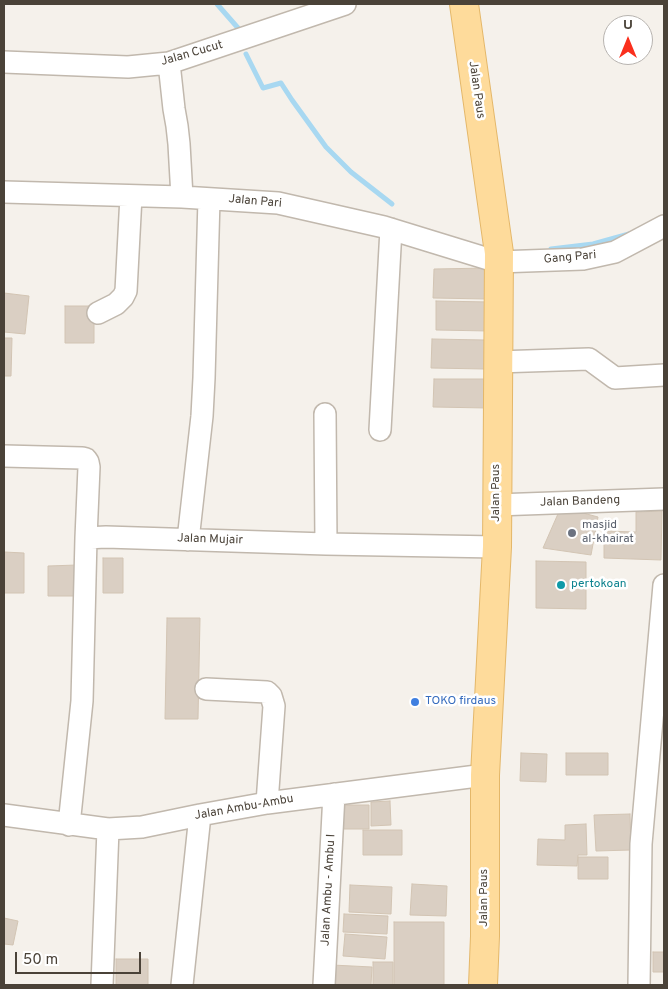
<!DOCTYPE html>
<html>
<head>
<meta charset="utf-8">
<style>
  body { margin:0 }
  #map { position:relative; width:668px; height:989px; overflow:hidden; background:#f5f1eb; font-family:Overpass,sans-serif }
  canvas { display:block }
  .frame { position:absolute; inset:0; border:5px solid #4a4238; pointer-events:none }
  .north { position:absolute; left:603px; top:15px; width:50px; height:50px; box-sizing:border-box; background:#fff; border:1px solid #b7b3af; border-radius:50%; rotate:0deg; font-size:14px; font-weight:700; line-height:20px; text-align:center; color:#4a4238 }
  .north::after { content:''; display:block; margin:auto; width:18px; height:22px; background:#fa2f1d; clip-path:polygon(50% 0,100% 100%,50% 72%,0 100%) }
  .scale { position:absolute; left:15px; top:952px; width:126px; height:22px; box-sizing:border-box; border:2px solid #4a4238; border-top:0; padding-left:6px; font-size:15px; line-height:18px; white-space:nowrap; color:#4a4238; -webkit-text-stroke:4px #fff; paint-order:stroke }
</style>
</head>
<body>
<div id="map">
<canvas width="668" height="989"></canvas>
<div class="frame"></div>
<div class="north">U</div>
<div class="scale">50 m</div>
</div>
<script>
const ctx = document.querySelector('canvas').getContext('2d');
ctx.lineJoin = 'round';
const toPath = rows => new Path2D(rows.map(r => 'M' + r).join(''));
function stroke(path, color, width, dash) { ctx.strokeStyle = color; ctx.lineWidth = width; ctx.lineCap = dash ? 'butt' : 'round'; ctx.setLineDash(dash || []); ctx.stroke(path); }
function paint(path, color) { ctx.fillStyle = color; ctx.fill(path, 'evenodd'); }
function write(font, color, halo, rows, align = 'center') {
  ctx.font = font + ' Overpass,sans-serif'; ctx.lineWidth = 5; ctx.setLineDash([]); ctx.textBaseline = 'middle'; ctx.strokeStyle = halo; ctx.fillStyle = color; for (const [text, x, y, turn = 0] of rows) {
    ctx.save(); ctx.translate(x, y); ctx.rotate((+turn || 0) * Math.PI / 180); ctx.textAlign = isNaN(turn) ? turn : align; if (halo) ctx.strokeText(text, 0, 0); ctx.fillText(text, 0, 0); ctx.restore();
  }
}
const stream = toPath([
  [217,4,238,28],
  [246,54,263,88,281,83,292,100,326,147,351,172,392,204],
  [551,249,593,244,629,234]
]);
const building = toPath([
  [489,268,487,299,433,298,434,269,489,268],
  [4,293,29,296,25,334,4,332,4,293],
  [436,301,490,302,489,331,436,330,436,301],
  [65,306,94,306,94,343,65,343,65,306],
  [4,338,12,338,11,376,4,376,4,338],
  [432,339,485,340,485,369,431,368,432,339],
  [434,379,487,379,487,408,433,407,434,379],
  [561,507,598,517,591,555,543,548,561,507],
  [662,511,661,560,604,558,604,531,636,532,636,512,662,511],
  [4,552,24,553,24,593,4,593,4,552],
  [103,558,123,558,123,593,103,593,103,558],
  [536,561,586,562,586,609,536,608,536,561],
  [77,565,78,596,48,596,48,566,77,565],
  [167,618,200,618,198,719,165,719,167,618],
  [521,753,547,754,546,782,520,781,521,753],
  [566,753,608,753,608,775,566,775,566,753],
  [390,801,391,825,371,826,371,802,390,801],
  [343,805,369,805,369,829,343,829,343,805],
  [630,814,631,850,596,851,594,815,630,814],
  [586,824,587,855,578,855,577,866,537,865,538,839,565,840,565,825,586,824],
  [363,830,402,830,402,855,363,855,363,830],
  [578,857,608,857,608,879,578,879,578,857],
  [412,884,447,886,446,916,410,915,412,884],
  [350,885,392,887,391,914,349,912,350,885],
  [344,914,388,916,387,934,343,932,344,914],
  [4,918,18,921,13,945,4,944,4,918],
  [394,922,444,922,444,985,394,985,394,922],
  [345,934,387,937,385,959,343,956,345,934],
  [653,952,664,952,664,972,653,972,653,952],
  [116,959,148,959,148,985,116,985,116,959],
  [373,962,393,962,393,985,373,985,373,962],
  [332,965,372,967,371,985,331,985,332,965]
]);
const minor = toPath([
  [4,62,128,67,169,63,345,4],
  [169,63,174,109,177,126,179,144,182,197],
  [4,192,182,197,278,203,384,227,498,262,583,259,615,252,664,226],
  [98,313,116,304,123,297,126,291,131,196],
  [497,362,589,359,615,378,664,375],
  [325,414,326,544],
  [380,430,391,229],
  [4,456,82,458,86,459,88,462,89,467,86,538,106,537,326,544,497,547],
  [496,505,664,499],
  [188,540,202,416,204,378,209,199],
  [206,689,267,692,271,696,274,706,267,803],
  [4,815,108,829,142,827,200,815,267,803,485,775],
  [69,825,82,701,86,538],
  [102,985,108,829],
  [182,985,200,815],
  [324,985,334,794],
  [639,985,641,844,664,585]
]);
const major = toPath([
  [464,4,499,253,497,547,485,775,485,936,483,985]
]);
const markers = [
  [572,533,5,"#6b7280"],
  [561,585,5,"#0f9aa8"],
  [415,702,5,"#3f7fe0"]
];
const streetNames = [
  ["Jalan Cucut",192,54,-16],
  ["Jalan Paus",476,90,82],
  ["Jalan Pari",255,202,5],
  ["Gang Pari",570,258,-5],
  ["Jalan Paus",497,493,-90],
  ["Jalan Bandeng",580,502,-2],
  ["Jalan Mujair",210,540,2],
  ["Jalan Ambu-Ambu",244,808,-10],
  ["Jalan Ambu - Ambu I",329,890,-87],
  ["Jalan Paus",485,898,-90]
];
const worshipNames = [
  ["masjid",582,526],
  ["al-khairat",582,540]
];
const cultureNames = [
  ["pertokoan",571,585]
];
const shopNames = [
  ["TOKO firdaus",425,702]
];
stroke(stream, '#a8d8f1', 5);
paint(building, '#dacfc3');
stroke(building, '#d2c4b3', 1);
stroke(minor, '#c1b8ad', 24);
stroke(major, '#e4b769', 30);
stroke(minor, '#fff', 21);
stroke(major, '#fedb9b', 28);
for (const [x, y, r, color] of markers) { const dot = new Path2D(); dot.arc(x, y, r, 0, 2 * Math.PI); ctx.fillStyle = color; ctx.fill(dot); stroke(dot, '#fff', 2); }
write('12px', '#4a4238', '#fff', streetNames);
write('12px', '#5b616d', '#fff', worshipNames, 'left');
write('12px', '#0d838f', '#fff', cultureNames, 'left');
write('12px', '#366cbe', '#fff', shopNames, 'left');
</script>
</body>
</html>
